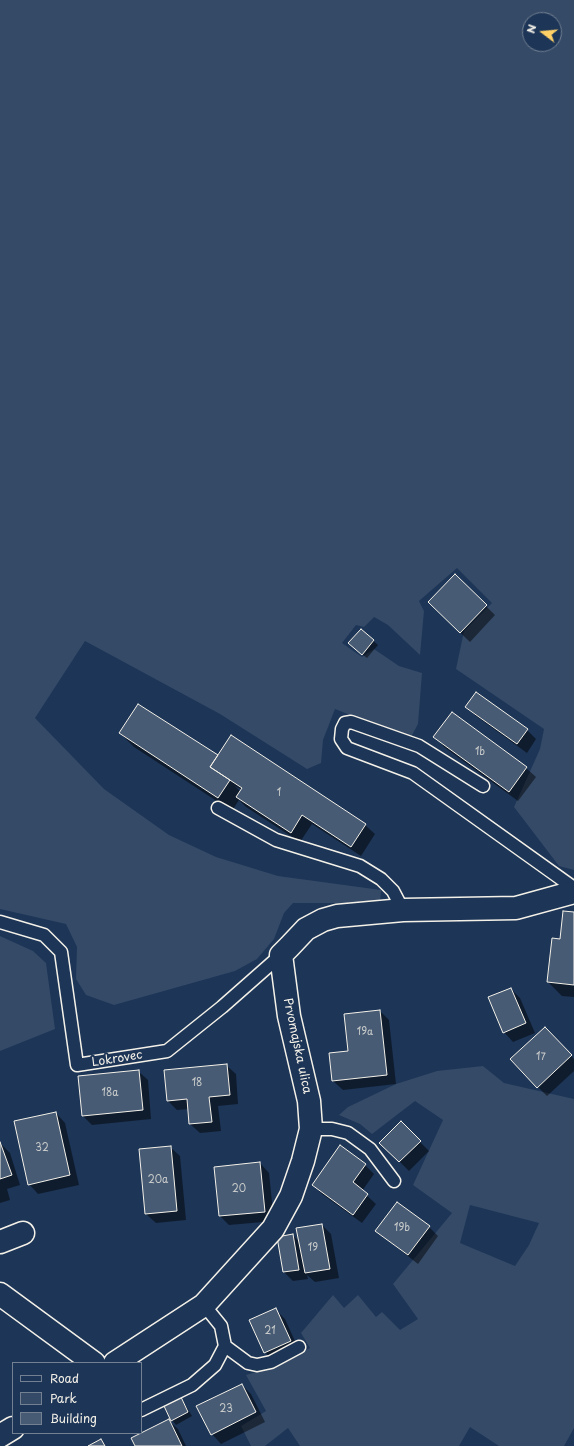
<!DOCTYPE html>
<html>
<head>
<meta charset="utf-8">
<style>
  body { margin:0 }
  #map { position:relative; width:574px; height:1446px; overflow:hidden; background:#1d3557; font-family:"Playpen Sans",sans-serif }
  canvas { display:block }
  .legend { position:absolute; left:12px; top:1362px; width:130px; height:72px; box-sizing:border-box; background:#1d3557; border:1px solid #738091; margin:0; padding:5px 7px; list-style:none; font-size:12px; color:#f4f1e8 }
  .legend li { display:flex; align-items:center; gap:8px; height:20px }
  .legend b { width:20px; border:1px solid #738091 }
  .north { position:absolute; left:522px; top:12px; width:40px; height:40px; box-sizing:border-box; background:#1d3557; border:1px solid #738091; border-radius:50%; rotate:286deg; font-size:11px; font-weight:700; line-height:16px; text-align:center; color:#f4f1e8 }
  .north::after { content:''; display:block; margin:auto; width:14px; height:18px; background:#ffd166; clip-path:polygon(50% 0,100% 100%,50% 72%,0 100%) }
</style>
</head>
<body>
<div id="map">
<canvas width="574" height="1446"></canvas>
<ul class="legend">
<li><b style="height:5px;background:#1d3557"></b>Road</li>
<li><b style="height:11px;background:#354a67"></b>Park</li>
<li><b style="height:11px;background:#485b74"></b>Building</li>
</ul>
<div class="north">N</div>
</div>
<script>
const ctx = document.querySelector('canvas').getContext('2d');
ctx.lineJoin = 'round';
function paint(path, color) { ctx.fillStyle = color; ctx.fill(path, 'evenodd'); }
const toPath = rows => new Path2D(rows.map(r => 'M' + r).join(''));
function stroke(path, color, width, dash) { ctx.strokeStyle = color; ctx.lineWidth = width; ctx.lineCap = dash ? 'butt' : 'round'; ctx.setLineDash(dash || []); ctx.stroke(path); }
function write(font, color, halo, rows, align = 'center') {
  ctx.font = font + ' "Playpen Sans",sans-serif'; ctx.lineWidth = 4; ctx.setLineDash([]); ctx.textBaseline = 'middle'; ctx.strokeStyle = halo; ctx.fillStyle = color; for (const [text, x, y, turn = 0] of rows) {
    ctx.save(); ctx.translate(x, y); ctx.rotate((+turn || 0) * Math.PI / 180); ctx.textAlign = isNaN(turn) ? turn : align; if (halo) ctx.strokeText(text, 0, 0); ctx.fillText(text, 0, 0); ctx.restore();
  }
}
const green = toPath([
  [0,0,574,0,574,870,559,866,514,807,540,749,544,729,456,669,464,631,492,603,457,568,419,601,424,611,420,655,388,625,374,617,364,627,356,625,342,643,362,657,374,649,399,666,422,673,418,724,410,739,335,709,323,740,321,763,307,769,220,714,85,641,35,718,104,789,169,835,216,857,278,876,381,890,380,903,293,903,284,913,274,939,257,959,235,971,114,1005,86,995,76,979,77,947,66,924,0,909],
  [530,20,554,20,554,44,530,44],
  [0,936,33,951,46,963,55,1029,0,1051],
  [483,1066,504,1083,574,1099,574,1428,564,1446,499,1446,470,1427,459,1446,300,1446,288,1428,265,1446,251,1446,241,1426,266,1411,246,1375,270,1368,310,1348,301,1333,333,1295,344,1308,358,1295,376,1317,382,1312,400,1330,418,1319,393,1284,452,1213,413,1185,443,1120,415,1101,372,1134,360,1124,339,1115,348,1107,396,1084,437,1071],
  [470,1205,539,1223,529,1245,515,1266,460,1243]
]);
const shadow = toPath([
  [455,576,495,615,470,642,439,612],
  [361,630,378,645,367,658,354,648],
  [466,707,527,730,536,739,527,753,476,716],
  [452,714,526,768,536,777,518,801,444,747,435,737],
  [120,733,218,757,365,825,375,834,361,856,312,824,300,842,246,807,239,800,232,811,134,747],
  [235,786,242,790,241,792],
  [574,913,574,997,562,996,548,982,561,940],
  [511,989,520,998,535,1033,513,1042,504,1032],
  [380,1011,389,1020,396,1084,343,1090,333,1081,330,1054,350,1052],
  [555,1038,574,1059,574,1071,547,1096,538,1087],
  [226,1065,236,1074,238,1104,218,1106,221,1131,200,1133,190,1124,189,1109,177,1110,168,1101],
  [138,1071,148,1080,151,1119,92,1125,83,1116,79,1077],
  [56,1113,65,1123,79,1185,38,1194,29,1184],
  [401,1123,429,1151,409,1171,381,1143],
  [0,1143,10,1153,20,1185,7,1189,10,1200,0,1203],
  [170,1147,180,1156,186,1220,156,1223,146,1214],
  [260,1163,269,1173,274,1221,229,1225,220,1216,215,1168],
  [365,1165,374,1174,362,1191,376,1204,362,1223,322,1194,313,1185],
  [322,1225,331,1234,339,1278,315,1282,307,1275,308,1279,293,1281,284,1272,293,1235,300,1243],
  [429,1227,438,1236,418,1264,376,1231],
  [276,1310,285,1319,299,1350,274,1362,265,1352],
  [242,1385,251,1394,265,1422,221,1444,212,1434],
  [181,1398,192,1416,176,1425,172,1420],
  [168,1420,178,1429,186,1446,136,1446]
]);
const building = toPath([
  [455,574,487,605,460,633,428,602,455,574],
  [361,629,374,640,362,655,348,643,361,629],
  [476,692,528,729,517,744,465,707,476,692],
  [138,704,218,755,210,767,230,780,218,798,119,733,138,704],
  [452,712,527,767,509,792,433,737,452,712],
  [231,735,366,824,351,847,302,815,291,833,236,797,242,788,210,767,231,735],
  [563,911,574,912,574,985,547,982,552,938,560,939,563,911],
  [511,988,526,1023,503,1033,488,997,511,988],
  [380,1010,387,1075,332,1081,329,1053,348,1051,344,1014,380,1010],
  [545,1027,572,1055,537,1088,510,1059,545,1027],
  [227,1064,230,1095,209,1097,212,1122,189,1124,187,1099,167,1101,164,1070,227,1064],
  [139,1070,143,1110,82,1116,78,1076,139,1070],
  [56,1112,70,1175,28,1185,14,1121,56,1112],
  [401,1121,421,1141,399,1162,379,1143,401,1121],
  [0,1142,12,1175,0,1179,0,1142],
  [340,1145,366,1164,353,1182,368,1194,353,1215,312,1185,340,1145],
  [171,1146,177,1211,145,1214,139,1149,171,1146],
  [260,1162,265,1212,219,1216,214,1167,260,1162],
  [397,1202,430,1226,408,1255,375,1231,397,1202],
  [322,1224,330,1269,305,1273,296,1228,322,1224],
  [293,1234,299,1270,283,1272,277,1237,293,1234],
  [276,1308,291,1341,264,1353,249,1320,276,1308],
  [242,1384,256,1412,211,1435,196,1406,242,1384],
  [181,1397,188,1412,171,1421,164,1406,181,1397],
  [169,1419,182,1446,135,1446,131,1438,169,1419],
  [101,1439,105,1446,88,1446,101,1439]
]);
const service = toPath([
  [483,786,419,746,351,722,345,723,342,729,341,739,347,748,413,773,574,888],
  [218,808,276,840,360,866,381,879,393,891,403,910],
  [0,922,44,935,61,952,77,1065,167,1051,222,1007,281,955],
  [311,1129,332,1129,348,1133,370,1149,394,1181],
  [225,1346,248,1363,257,1365,271,1362,299,1347],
  [141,1410,192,1385,215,1365,225,1346,221,1326,204,1305]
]);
const minor = toPath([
  [0,1242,23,1233],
  [0,1294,94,1363],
  [115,1363,204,1305,273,1229,291,1196,303,1161,311,1129,309,1101,289,1016,281,955,289,947,306,929,323,920,337,916,403,910,516,908,574,892],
  [0,1436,13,1428]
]);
const numberNames = [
  ["1b",480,752],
  ["1",279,793],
  ["19a",365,1032],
  ["17",541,1057],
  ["18",197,1083],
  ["18a",110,1093],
  ["32",42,1148],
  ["20a",158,1180],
  ["20",239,1189],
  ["19b",402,1228],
  ["19",313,1248],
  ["21",270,1331],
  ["23",226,1409]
];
const streetNames = [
  ["Prvomajska ulica",297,1046,78],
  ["Lokrovec",117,1059,-9]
];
paint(green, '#354a67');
paint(shadow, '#0007');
paint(building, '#485b74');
stroke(building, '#f4f1e8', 1);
stroke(service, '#f4f1e8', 15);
stroke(minor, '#f4f1e8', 25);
stroke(service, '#1d3557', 12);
stroke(minor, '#1d3557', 22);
write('10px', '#c9cccb', null, numberNames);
write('12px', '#f4f1e8', '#1d3557', streetNames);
</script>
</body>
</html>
